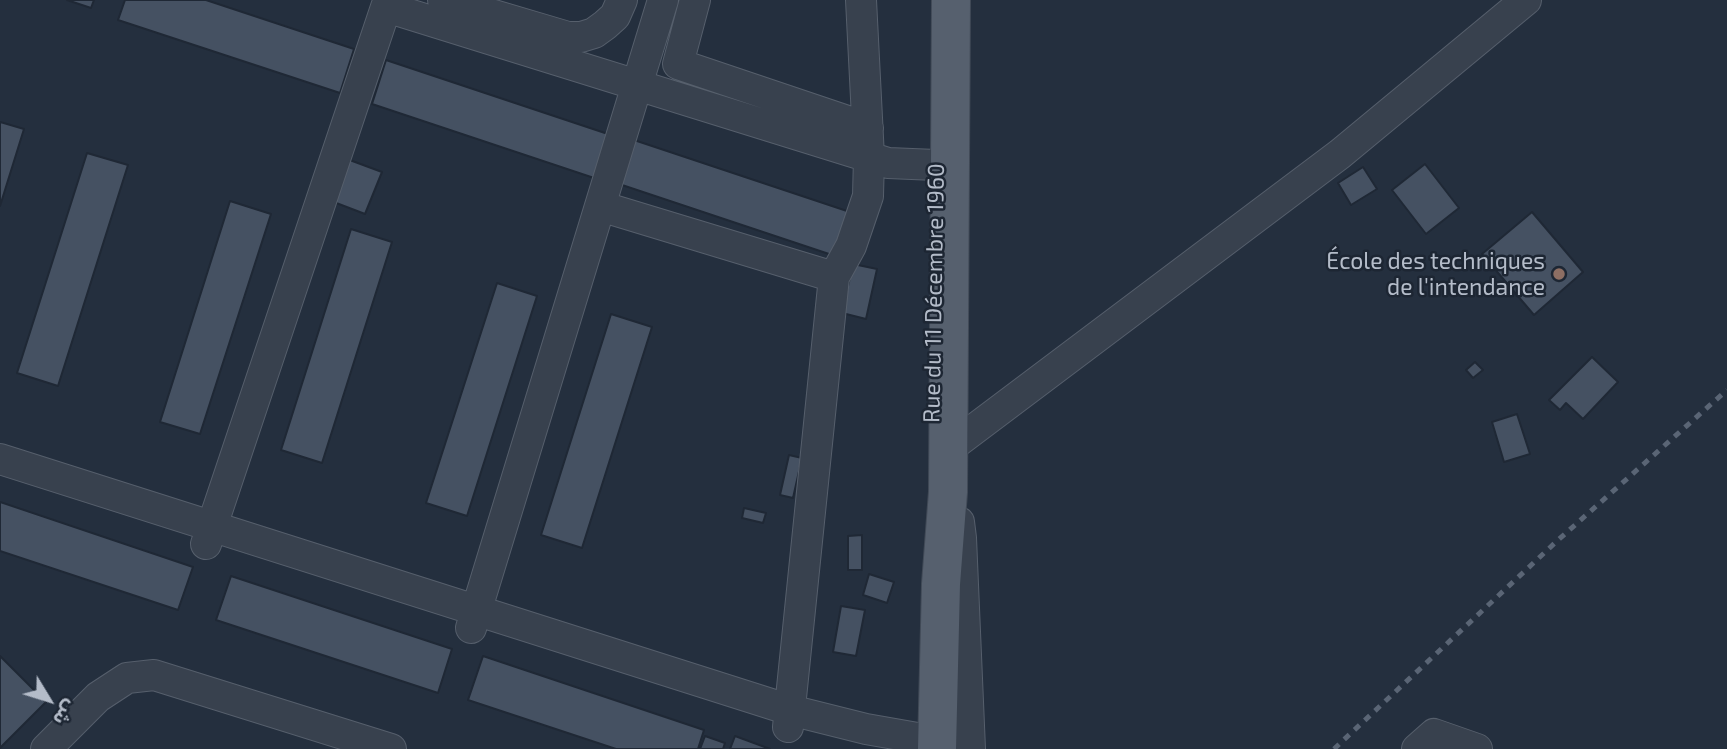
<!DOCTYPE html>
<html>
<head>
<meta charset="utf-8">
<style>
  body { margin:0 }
  #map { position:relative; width:1727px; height:749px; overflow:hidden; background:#242f3e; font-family:"Exo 2","Noto Sans Arabic",sans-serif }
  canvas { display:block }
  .north { position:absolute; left:14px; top:665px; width:70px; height:70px; -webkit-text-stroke:5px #1d2633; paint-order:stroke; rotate:128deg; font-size:19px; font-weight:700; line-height:28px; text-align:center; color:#b4bcc9 }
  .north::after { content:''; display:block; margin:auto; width:24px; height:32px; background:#b4bcc9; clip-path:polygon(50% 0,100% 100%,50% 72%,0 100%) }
</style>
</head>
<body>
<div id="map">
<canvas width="1727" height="749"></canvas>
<div class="north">ش</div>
</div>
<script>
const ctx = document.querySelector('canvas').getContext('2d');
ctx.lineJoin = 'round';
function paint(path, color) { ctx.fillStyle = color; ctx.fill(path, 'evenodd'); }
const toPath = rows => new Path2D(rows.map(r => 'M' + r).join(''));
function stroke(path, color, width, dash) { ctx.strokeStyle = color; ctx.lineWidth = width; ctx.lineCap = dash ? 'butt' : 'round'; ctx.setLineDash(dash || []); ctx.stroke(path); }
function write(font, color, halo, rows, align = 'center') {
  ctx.font = font + ' "Exo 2",sans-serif'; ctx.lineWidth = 5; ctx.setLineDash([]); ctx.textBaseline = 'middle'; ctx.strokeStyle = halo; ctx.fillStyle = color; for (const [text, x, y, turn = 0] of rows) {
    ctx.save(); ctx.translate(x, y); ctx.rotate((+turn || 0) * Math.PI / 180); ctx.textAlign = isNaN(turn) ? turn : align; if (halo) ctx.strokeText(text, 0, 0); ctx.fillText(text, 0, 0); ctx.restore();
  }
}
const building = toPath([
  [67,0,94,0,91,8,67,0],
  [125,0,206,0,354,49,340,93,118,20,125,0],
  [386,60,608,134,594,178,372,104,386,60],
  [0,122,24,129,0,206,0,122],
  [634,140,856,214,841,258,619,184,634,140],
  [87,153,128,165,58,386,17,373,87,153],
  [347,159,382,172,365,214,331,201,347,159],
  [1425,164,1459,208,1426,234,1392,190,1425,164],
  [1363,167,1377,189,1351,205,1338,183,1363,167],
  [230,201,271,214,200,434,160,422,230,201],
  [1532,212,1583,272,1534,315,1482,254,1532,212],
  [351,229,392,242,322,463,281,450,351,229],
  [853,264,877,269,866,319,842,313,853,264],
  [497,283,537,296,467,516,426,503,497,283],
  [611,314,652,327,582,548,541,535,611,314],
  [1592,357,1618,382,1583,419,1566,403,1560,410,1549,400,1592,357],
  [1475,362,1483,370,1473,378,1466,370,1475,362],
  [1517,414,1530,454,1504,462,1492,422,1517,414],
  [789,455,802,458,793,498,780,495,789,455],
  [0,502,193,567,178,610,0,551,0,502],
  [744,508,766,513,763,523,742,518,744,508],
  [862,535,862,570,848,570,848,536,862,535],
  [869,574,894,582,887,603,863,595,869,574],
  [231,576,452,649,438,693,216,620,231,576],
  [841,606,865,610,856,656,833,652,841,606],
  [0,656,46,702,0,748,0,656],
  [483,656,704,730,698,749,616,749,468,700,483,656],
  [705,736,725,743,723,749,700,749,705,736],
  [735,736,770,749,730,749,735,736]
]);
const minor = toPath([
  [443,0,568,37,581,37,594,33,605,25,615,16,622,0],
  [695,0,678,64,868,128],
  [600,206,834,277,788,727],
  [834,277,851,246,868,196,869,157,861,0],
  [0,459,790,710,866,729,923,739],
  [950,466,948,449,1340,154,1526,0],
  [959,522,961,538,970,749],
  [206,544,386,7,888,163,936,165],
  [471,628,663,0],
  [46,749,98,697,127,678,154,675,391,749],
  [1417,749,1434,734,1477,749]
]);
const major = toPath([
  [937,749,941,584,948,492,951,0]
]);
const rail = toPath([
  [1334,749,1557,541,1727,390]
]);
const markers = [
  [1559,274,7,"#8d6e63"]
];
const poiNames = [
  ["École des techniques",1545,261],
  ["de l'intendance",1545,287]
];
const streetNames = [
  ["Rue du 11 Décembre 1960",934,293,-89]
];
paint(building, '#455162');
stroke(building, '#1f2835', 2);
stroke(minor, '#565f6c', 32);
stroke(major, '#414a57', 40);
stroke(minor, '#38414e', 30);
stroke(major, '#56606e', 38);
stroke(rail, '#5a6575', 5, [7, 7]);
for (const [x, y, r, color] of markers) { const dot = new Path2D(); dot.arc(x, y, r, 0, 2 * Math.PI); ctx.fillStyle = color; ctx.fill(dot); stroke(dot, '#1d2633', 2.5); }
write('23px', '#b4bcc9', '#1d2633', poiNames, 'right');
write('23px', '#b4bcc9', '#1d2633', streetNames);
</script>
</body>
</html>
